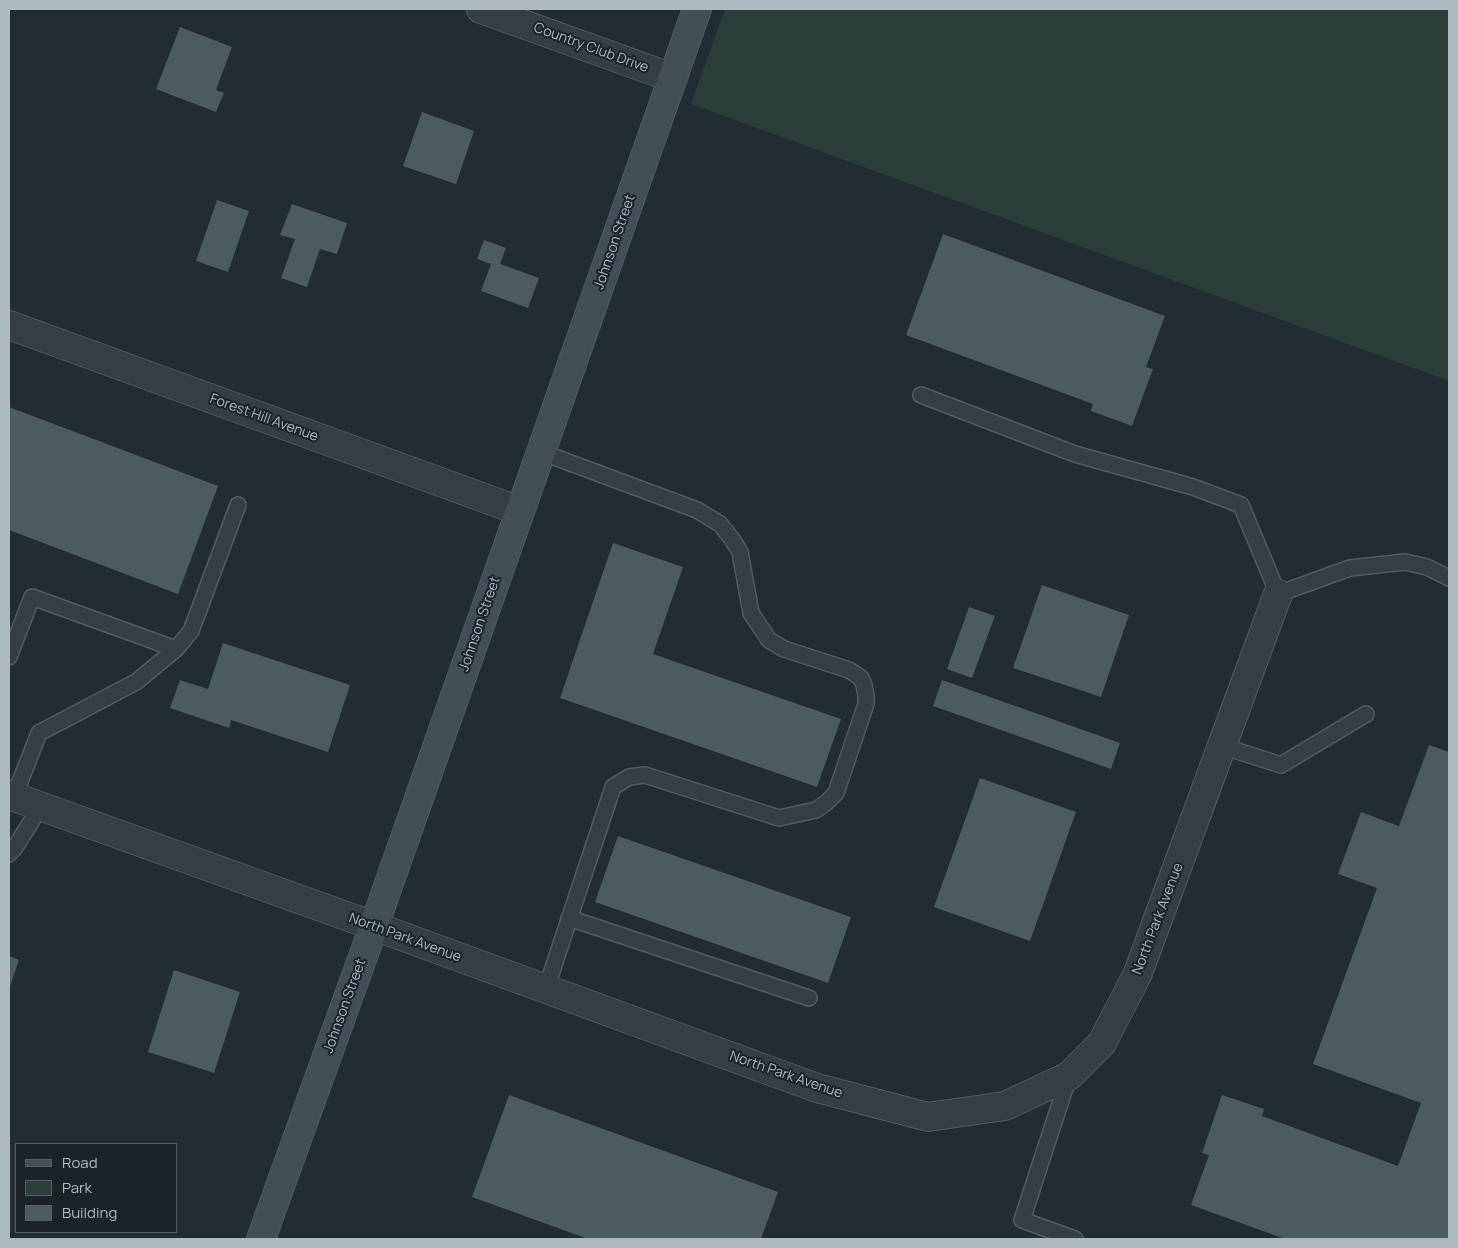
<!DOCTYPE html>
<html>
<head>
<meta charset="utf-8">
<style>
  body { margin:0 }
  #map { position:relative; width:1458px; height:1248px; overflow:hidden; background:#212d33; font-family:Manrope,sans-serif }
  canvas { display:block }
  .frame { position:absolute; inset:0; border:10px solid #aebac1; pointer-events:none }
  .legend { position:absolute; left:15px; top:1143px; width:162px; height:90px; box-sizing:border-box; background:#1a2328; border:1px solid #555f65; margin:0; padding:6px 9px; list-style:none; font-size:15px; color:#aebac1 }
  .legend li { display:flex; align-items:center; gap:10px; height:25px }
  .legend b { width:25px; border:1px solid #555f65 }
</style>
</head>
<body>
<div id="map">
<canvas width="1458" height="1248"></canvas>
<div class="frame"></div>
<ul class="legend">
<li><b style="height:6px;background:#424f56"></b>Road</li>
<li><b style="height:14px;background:#2a3d38"></b>Park</li>
<li><b style="height:14px;background:#4c5a61"></b>Building</li>
</ul>
</div>
<script>
const ctx = document.querySelector('canvas').getContext('2d');
ctx.lineJoin = 'round';
function paint(path, color) { ctx.fillStyle = color; ctx.fill(path, 'evenodd'); }
const toPath = rows => new Path2D(rows.map(r => 'M' + r).join(''));
function stroke(path, color, width, dash) { ctx.strokeStyle = color; ctx.lineWidth = width; ctx.lineCap = dash ? 'butt' : 'round'; ctx.setLineDash(dash || []); ctx.stroke(path); }
function write(font, color, halo, rows, align = 'center') {
  ctx.font = font + ' Manrope,sans-serif'; ctx.lineWidth = 4; ctx.setLineDash([]); ctx.textBaseline = 'middle'; ctx.strokeStyle = halo; ctx.fillStyle = color; for (const [text, x, y, turn = 0] of rows) {
    ctx.save(); ctx.translate(x, y); ctx.rotate((+turn || 0) * Math.PI / 180); ctx.textAlign = isNaN(turn) ? turn : align; if (halo) ctx.strokeText(text, 0, 0); ctx.fillText(text, 0, 0); ctx.restore();
  }
}
const green = toPath([
  [725,9,1449,9,1449,381,691,104]
]);
const building = toPath([
  [180,27,232,47,216,90,224,93,216,112,156,89],
  [422,112,474,131,456,184,403,166],
  [217,200,249,211,228,272,196,261],
  [292,204,347,223,337,254,320,249,307,287,281,278,295,239,280,235],
  [943,234,1165,316,1146,367,1153,369,1132,426,1091,411,1093,404,906,335],
  [484,240,506,248,500,264,539,278,528,308,481,291,491,264,477,259],
  [9,407,218,486,178,594,9,530],
  [613,543,683,567,653,654,841,719,817,787,560,698],
  [1042,585,1129,615,1101,697,1013,668],
  [969,607,995,616,972,678,947,669],
  [223,643,350,685,328,752,231,720,229,728,170,708,180,680,208,689],
  [942,680,1120,743,1111,769,933,706],
  [1429,745,1449,752,1449,1239,1285,1239,1191,1205,1209,1155,1202,1153,1222,1095,1264,1109,1262,1116,1398,1166,1421,1103,1313,1064,1377,888,1338,874,1361,812,1399,826],
  [980,778,1076,812,1030,941,934,907],
  [618,836,851,917,828,983,595,902],
  [9,956,19,960,9,989],
  [174,970,240,992,214,1073,148,1052],
  [509,1095,778,1192,761,1239,588,1239,472,1197]
]);
const lane = toPath([
  [921,395,1075,454,1193,487,1241,505,1278,594,1350,568,1405,562,1427,567,1449,578],
  [541,452,697,510,720,524,732,539,740,552,751,613,769,640,784,649,849,670,861,678,864,685,866,696,866,704,836,793,826,803,816,810,779,818,645,775,629,777,613,787,546,989],
  [9,657,32,597,176,649],
  [1222,746,1281,765,1366,714],
  [14,797,39,733,136,682,176,649,191,631,238,505],
  [9,854,14,849,41,806],
  [569,918,809,998],
  [1069,1076,1022,1220,1075,1239]
]);
const street = toPath([
  [481,9,673,78],
  [9,325,520,511],
  [9,795,374,926,817,1088,928,1117,1005,1106,1069,1076,1102,1043,1138,973,1278,594]
]);
const secondary = toPath([
  [261,1239,374,926,697,9]
]);
const streetNames = [
  ["Country Club Drive",591,48,20],
  ["Johnson Street",615,242,-71],
  ["Forest Hill Avenue",264,418,20],
  ["Johnson Street",480,624,-71],
  ["North Park Avenue",1158,919,-69],
  ["North Park Avenue",405,938,20],
  ["Johnson Street",345,1006,-70],
  ["North Park Avenue",786,1075,19]
];
paint(green, '#2a3d38');
paint(building, '#4c5a61');
stroke(lane, '#515c62', 18);
stroke(street, '#515c62', 30);
stroke(secondary, '#515c62', 30);
stroke(lane, '#343e44', 15);
stroke(street, '#343e44', 28);
stroke(secondary, '#424f56', 28);
write('14px', '#aebac1', '#1a2328', streetNames);
</script>
</body>
</html>
